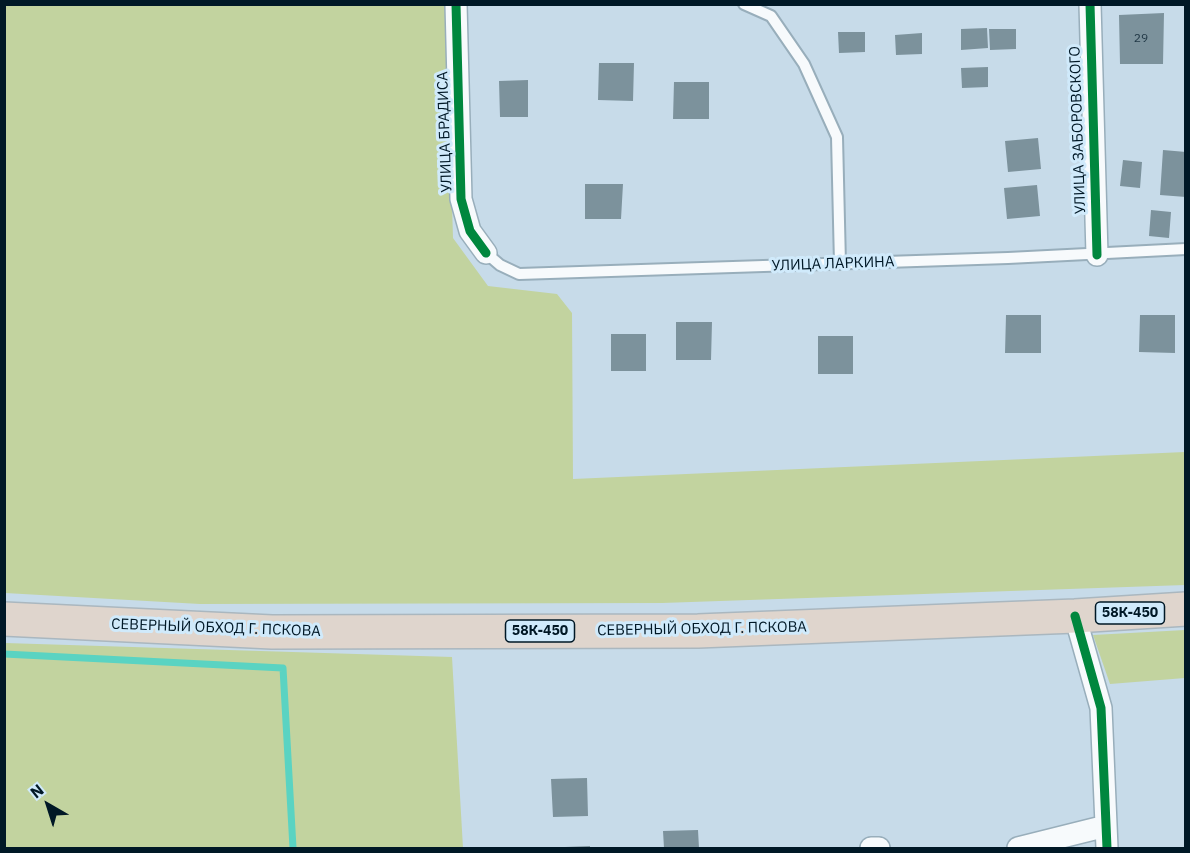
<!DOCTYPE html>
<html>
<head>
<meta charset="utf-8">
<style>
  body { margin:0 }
  #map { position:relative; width:1190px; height:853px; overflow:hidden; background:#c7dbe9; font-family:"IBM Plex Sans",sans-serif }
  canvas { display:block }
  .frame { position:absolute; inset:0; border:6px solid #001826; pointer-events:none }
  .north { position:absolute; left:18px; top:775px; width:60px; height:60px; -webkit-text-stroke:4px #d0eafb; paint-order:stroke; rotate:321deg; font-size:16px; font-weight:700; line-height:24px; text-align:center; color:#001826 }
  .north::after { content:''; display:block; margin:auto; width:21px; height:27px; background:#001826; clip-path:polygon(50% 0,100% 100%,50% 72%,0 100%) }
</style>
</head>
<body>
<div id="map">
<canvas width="1190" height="853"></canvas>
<div class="frame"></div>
<div class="north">N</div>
</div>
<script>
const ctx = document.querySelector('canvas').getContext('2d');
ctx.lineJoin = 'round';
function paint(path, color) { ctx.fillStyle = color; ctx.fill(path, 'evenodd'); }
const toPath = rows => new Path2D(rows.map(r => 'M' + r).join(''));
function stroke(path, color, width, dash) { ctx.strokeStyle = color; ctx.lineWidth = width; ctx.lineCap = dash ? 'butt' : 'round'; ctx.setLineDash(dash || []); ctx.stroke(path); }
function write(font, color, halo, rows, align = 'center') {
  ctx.font = font + ' "IBM Plex Sans",sans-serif'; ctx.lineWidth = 6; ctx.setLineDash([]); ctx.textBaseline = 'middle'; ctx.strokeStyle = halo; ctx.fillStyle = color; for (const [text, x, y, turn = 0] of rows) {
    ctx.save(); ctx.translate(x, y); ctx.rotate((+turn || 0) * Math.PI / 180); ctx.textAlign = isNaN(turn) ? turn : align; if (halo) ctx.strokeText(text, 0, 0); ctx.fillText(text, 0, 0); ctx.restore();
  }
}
const green = toPath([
  [4,5,446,5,453,238,488,286,557,294,572,313,573,479,1185,452,1185,585,662,603,200,604,5,593],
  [1185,630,1185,678,1110,684,1093,635],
  [5,643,452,657,463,848,5,848]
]);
const stream = toPath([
  [4,654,283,668,293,848]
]);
const building = toPath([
  [1164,13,1163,64,1120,64,1119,15],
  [987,28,988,48,961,50,961,29],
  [989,29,1016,29,1016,49,990,50],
  [838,32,865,32,865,52,839,53],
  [922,33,922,54,896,55,895,35],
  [599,63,634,63,633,101,598,100],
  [988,67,988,87,962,88,961,68],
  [528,80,528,117,500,117,499,81],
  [674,82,709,82,709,119,673,119],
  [1038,138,1041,169,1008,172,1005,141],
  [1163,150,1186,152,1186,197,1160,195],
  [1123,160,1142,162,1140,188,1120,186],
  [585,184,623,184,621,219,585,219],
  [1037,185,1040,216,1007,219,1004,188],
  [1151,210,1171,212,1169,238,1149,236],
  [1006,315,1041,315,1041,353,1005,353],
  [1140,315,1175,315,1175,353,1139,352],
  [676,322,712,322,711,360,676,360],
  [611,334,646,334,646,371,611,371],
  [818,336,853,336,853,374,818,374],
  [587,778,588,816,553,817,551,779],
  [698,830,699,848,664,848,663,831],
  [590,846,590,848,565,848,565,847]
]);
const lane = toPath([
  [744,4,771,16,804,64,837,137,840,264],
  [486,253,500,265,519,274,1008,258,1186,249]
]);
const street = toPath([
  [456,4,461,199,470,231,486,253],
  [1090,4,1097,255],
  [1075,616,1101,708,1107,848],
  [871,848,879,848],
  [1018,848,1106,826]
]);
const highway = toPath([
  [4,619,272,632,698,631,1075,616,1186,609]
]);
const cycleway = toPath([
  [456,4,461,199,470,231,486,253],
  [1090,4,1097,255],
  [1075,616,1101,708,1107,848]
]);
const numberNames = [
  ["29",1141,39]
];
const shields = [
  [1130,613,69],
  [540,631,69]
];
const shieldNames = [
  ["58К-450",1130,613],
  ["58К-450",540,631]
];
const streetNames = [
  ["УЛИЦА ЗАБОРОВСКОГО",1078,130,-92],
  ["УЛИЦА БРАДИСА",445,132,-92],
  ["УЛИЦА ЛАРКИНА",833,264,-2],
  ["СЕВЕРНЫЙ ОБХОД Г. ПСКОВА",216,628,2],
  ["СЕВЕРНЫЙ ОБХОД Г. ПСКОВА",702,629,-1]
];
paint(green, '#c2d39f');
stroke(stream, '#5ad3c2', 7);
paint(building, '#7c929c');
stroke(lane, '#98aebb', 14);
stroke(street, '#98aebb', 24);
stroke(highway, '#aab7bf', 36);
stroke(lane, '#f7fafc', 10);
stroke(street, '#f7fafc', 21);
stroke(highway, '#dfd5cd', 33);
stroke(cycleway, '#00873e', 9);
write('12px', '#1f3644', null, numberNames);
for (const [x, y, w] of shields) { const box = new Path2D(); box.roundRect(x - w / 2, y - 11, w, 22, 4.5); ctx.fillStyle = '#d0eafb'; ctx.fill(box); stroke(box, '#001826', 1.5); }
write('bold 14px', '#001826', null, shieldNames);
write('15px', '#001826', '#d0eafb', streetNames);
</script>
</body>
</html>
